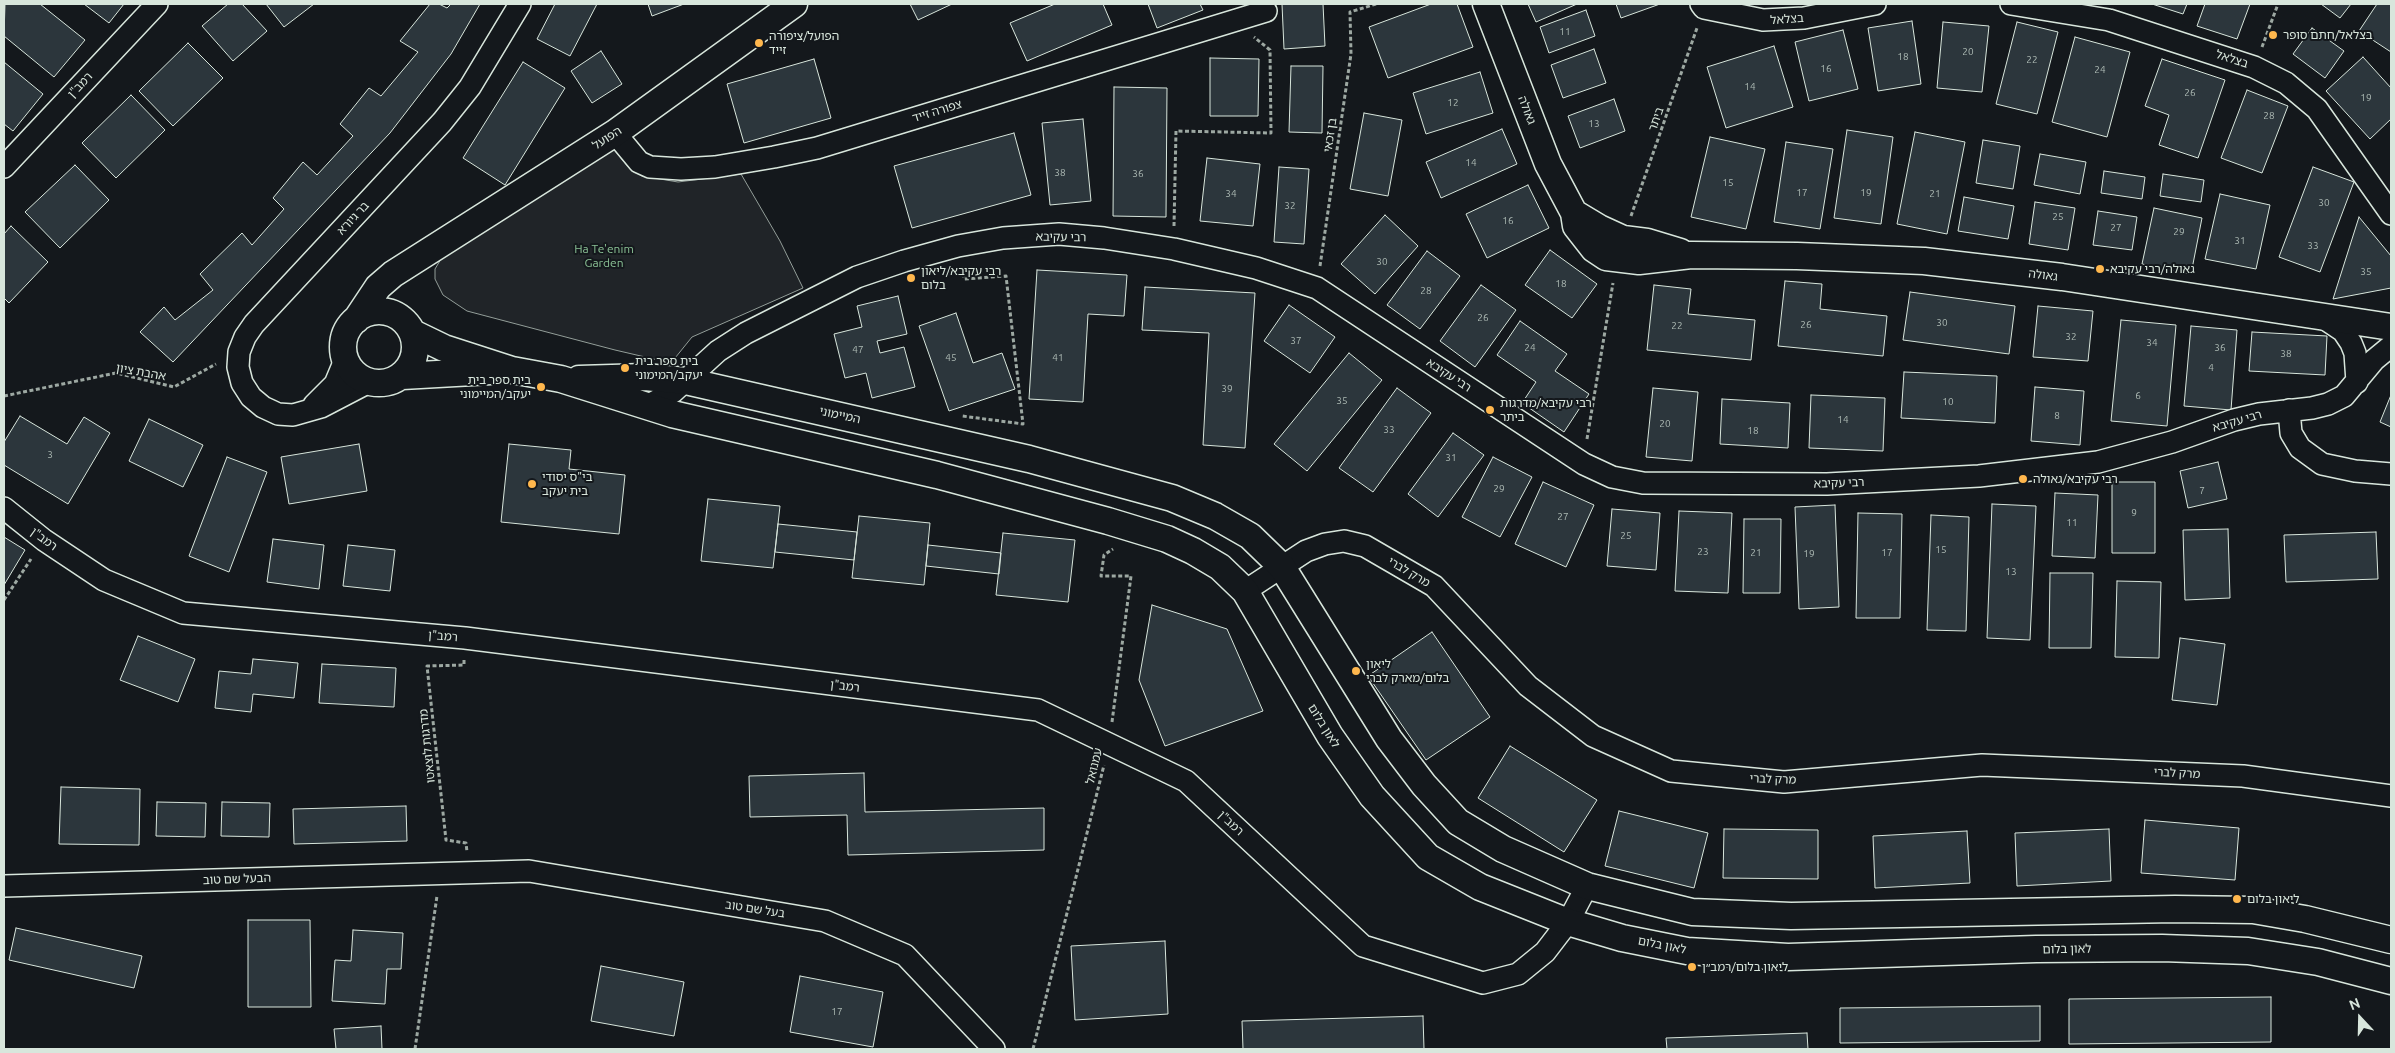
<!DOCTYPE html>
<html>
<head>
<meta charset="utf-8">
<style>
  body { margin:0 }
  #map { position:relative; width:2395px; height:1053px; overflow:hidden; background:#14181c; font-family:Ubuntu,sans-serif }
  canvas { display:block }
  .frame { position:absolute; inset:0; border:5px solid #d8e6dc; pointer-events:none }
  .north { position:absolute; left:2335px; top:993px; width:50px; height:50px; -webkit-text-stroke:4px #14181c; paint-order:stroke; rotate:339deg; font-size:14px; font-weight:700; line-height:20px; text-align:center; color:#d8e6dc }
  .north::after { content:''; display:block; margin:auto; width:18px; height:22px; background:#d8e6dc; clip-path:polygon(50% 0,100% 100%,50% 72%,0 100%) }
</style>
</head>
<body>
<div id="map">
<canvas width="2395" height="1053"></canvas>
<div class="frame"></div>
<div class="north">N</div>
</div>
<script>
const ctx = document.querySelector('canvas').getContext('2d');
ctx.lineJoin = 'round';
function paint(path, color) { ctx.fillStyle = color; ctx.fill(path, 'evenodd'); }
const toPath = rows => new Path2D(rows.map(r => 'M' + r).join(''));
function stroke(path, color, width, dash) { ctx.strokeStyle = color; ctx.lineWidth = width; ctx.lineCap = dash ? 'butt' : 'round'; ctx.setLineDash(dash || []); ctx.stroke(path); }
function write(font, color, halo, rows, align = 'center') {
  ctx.font = font + ' Ubuntu,"Noto Sans Hebrew",sans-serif'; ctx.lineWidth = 4; ctx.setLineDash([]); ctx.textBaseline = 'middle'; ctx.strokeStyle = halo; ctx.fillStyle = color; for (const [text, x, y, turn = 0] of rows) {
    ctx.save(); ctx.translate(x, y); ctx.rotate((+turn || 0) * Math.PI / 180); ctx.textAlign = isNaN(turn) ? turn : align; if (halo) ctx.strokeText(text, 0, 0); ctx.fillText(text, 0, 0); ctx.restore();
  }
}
const green = toPath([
  [611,146,629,168,642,176,678,182,741,174,780,241,803,288,692,337,671,363,615,350,467,311,443,295,435,279,435,269,441,259,611,146]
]);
const building = toPath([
  [5,4,40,4,85,40,54,77,4,36,5,4],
  [84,4,124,4,109,23,84,4],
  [228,4,242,4,267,31,233,61,202,26,228,4],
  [266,4,314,4,284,27,266,4],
  [430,4,439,4,447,8,451,4,480,4,451,54,390,133,173,362,140,332,164,307,175,320,213,290,200,274,242,233,252,245,284,209,273,198,303,162,317,175,353,136,340,124,369,88,381,96,418,52,400,41,430,4],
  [555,4,597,4,570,56,537,39,555,4],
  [648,4,684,4,652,16,648,4],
  [910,4,952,4,918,20,910,4],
  [1055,4,1103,4,1112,25,1027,61,1010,23,1055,4],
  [1148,4,1200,4,1203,10,1157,28,1148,4],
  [1282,4,1323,4,1325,46,1284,49,1282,4],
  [1431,4,1457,4,1473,47,1388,78,1369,27,1431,4],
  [1528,4,1577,4,1536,22,1528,4],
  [1616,4,1660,4,1621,18,1616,4],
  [2152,4,2187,4,2183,14,2152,4],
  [2205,4,2250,4,2237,39,2197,26,2205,4],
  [2321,4,2351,4,2340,18,2321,4],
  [2377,4,2391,4,2391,52,2359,31,2377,4],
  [1586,10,1595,36,1549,53,1540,27,1586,10],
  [1912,21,1921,84,1878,91,1868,28,1912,21],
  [1943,22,1989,26,1982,92,1937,88,1943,22],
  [2017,22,2058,32,2037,114,1996,104,2017,22],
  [2312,28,2344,51,2325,78,2293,54,2312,28],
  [1843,30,1858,89,1809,101,1795,42,1843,30],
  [2075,37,2130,52,2107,137,2052,122,2075,37],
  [188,43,223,78,173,126,139,91,188,43],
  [1774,46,1793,107,1726,128,1707,67,1774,46],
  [1594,49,1606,83,1563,98,1551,65,1594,49],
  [601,51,622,84,592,103,571,71,601,51],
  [2363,57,2391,88,2391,119,2370,139,2326,91,2363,57],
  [1210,58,1259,59,1258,116,1210,116,1210,58],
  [814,59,831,118,744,143,727,84,814,59],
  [2162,59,2225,80,2198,158,2159,145,2169,115,2145,106,2162,59],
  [4,62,43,94,13,131,4,124,4,62],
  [523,62,565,88,505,185,463,158,523,62],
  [1291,66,1323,66,1322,133,1289,132,1291,66],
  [1480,72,1493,113,1426,134,1413,93,1480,72],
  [1114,87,1167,88,1166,217,1113,216,1114,87],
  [2247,90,2288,106,2262,173,2221,158,2247,90],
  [131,95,165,130,116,178,82,143,131,95],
  [1614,99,1625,131,1580,148,1568,116,1614,99],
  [1364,113,1402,120,1388,196,1350,189,1364,113],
  [1083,119,1091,201,1050,205,1042,123,1083,119],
  [1502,129,1517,164,1441,198,1426,162,1502,129],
  [1847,130,1893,137,1881,224,1834,218,1847,130],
  [1915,132,1965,142,1947,234,1897,224,1915,132],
  [1014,133,1031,195,912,228,894,166,1014,133],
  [1710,137,1765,149,1746,229,1691,217,1710,137],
  [1983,140,2020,146,2013,189,1976,183,1983,140],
  [1786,142,1833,149,1820,229,1774,222,1786,142],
  [2040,154,2086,162,2080,194,2034,185,2040,154],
  [1207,158,1260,164,1253,226,1200,221,1207,158],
  [75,165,109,200,60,248,25,212,75,165],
  [1279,167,1309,169,1304,244,1274,242,1279,167],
  [2313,167,2354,182,2320,272,2279,257,2313,167],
  [2104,171,2145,177,2142,199,2101,193,2104,171],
  [2163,174,2204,180,2201,202,2160,196,2163,174],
  [1528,185,1549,228,1487,258,1466,214,1528,185],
  [2220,194,2270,205,2256,269,2205,259,2220,194],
  [1964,197,2014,206,2008,239,1958,231,1964,197],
  [2035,202,2075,208,2068,250,2029,244,2035,202],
  [2154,208,2202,218,2191,274,2142,264,2154,208],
  [2098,211,2137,217,2132,250,2093,245,2098,211],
  [1385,215,1418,246,1375,294,1341,264,1385,215],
  [2359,217,2391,256,2391,288,2333,299,2359,217],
  [11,226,48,262,9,303,4,298,4,234,11,226],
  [1550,250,1597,284,1572,318,1525,285,1550,250],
  [1427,251,1460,276,1420,329,1387,305,1427,251],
  [1037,270,1127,275,1124,316,1088,314,1083,402,1029,399,1037,270],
  [1785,281,1822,284,1820,309,1887,316,1883,356,1778,346,1785,281],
  [1481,285,1516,310,1475,367,1440,341,1481,285],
  [1654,285,1691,289,1688,314,1755,320,1751,360,1647,350,1654,285],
  [1145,287,1255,293,1245,448,1203,445,1209,333,1142,330,1145,287],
  [1910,292,2015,306,2009,354,1903,340,1910,292],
  [898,296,907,334,877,341,880,353,904,347,915,387,872,398,866,373,845,378,834,334,862,327,857,306,898,296],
  [1289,305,1335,337,1310,373,1264,341,1289,305],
  [2038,306,2093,311,2088,361,2033,357,2038,306],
  [956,313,973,363,1002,353,1015,389,949,411,919,326,956,313],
  [2121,320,2176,325,2167,426,2111,421,2121,320],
  [1520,321,1567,354,1555,371,1589,394,1564,432,1522,403,1536,382,1497,355,1520,321],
  [2191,326,2237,330,2231,410,2184,406,2191,326],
  [2252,332,2327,336,2325,375,2249,371,2252,332],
  [1349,353,1382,380,1307,471,1274,444,1349,353],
  [1904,372,1997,376,1995,423,1901,418,1904,372],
  [2035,387,2084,391,2080,445,2031,441,2035,387],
  [1397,388,1431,413,1373,492,1339,468,1397,388],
  [1653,388,1698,392,1692,461,1646,457,1653,388],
  [1811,395,1885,398,1883,451,1809,448,1811,395],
  [2391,395,2391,427,2380,422,2391,395],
  [1722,399,1790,403,1788,448,1720,444,1722,399],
  [20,416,67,444,84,417,110,433,68,504,4,465,4,442,20,416],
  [149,419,203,445,183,487,129,461,149,419],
  [1453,433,1484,455,1438,517,1408,494,1453,433],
  [359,444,367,491,289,504,281,457,359,444],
  [509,444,571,450,569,469,625,475,619,534,501,522,509,444],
  [227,457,267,472,229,572,189,556,227,457],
  [1493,457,1532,477,1500,537,1462,517,1493,457],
  [2218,462,2227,499,2188,508,2180,471,2218,462],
  [1543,482,1594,505,1566,567,1515,544,1543,482],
  [2112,482,2155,482,2155,553,2112,553,2112,482],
  [2055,493,2098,495,2095,558,2052,556,2055,493],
  [708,499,780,506,773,568,701,561,708,499],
  [1992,504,2036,506,2030,640,1987,638,1992,504],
  [1835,505,1839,607,1799,609,1795,507,1835,505],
  [1612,509,1660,513,1656,570,1607,566,1612,509],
  [1679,511,1732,513,1728,593,1675,591,1679,511],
  [1858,513,1902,514,1900,618,1856,618,1858,513],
  [1931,515,1969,517,1966,631,1927,630,1931,515],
  [859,516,930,523,924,585,852,578,859,516],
  [1744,519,1781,519,1780,593,1743,593,1744,519],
  [778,524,857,532,854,560,775,552,778,524],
  [2228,529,2230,598,2185,600,2183,530,2228,529],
  [2376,532,2378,579,2286,582,2284,535,2376,532],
  [1003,533,1075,540,1068,602,996,595,1003,533],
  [4,537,25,550,4,585,4,537],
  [273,539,324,545,319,589,267,582,273,539],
  [348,545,395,550,390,591,343,586,348,545],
  [928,545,1001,553,999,574,926,566,928,545],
  [2050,573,2093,573,2091,648,2049,648,2050,573],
  [2117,581,2161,582,2159,658,2115,657,2117,581],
  [1152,605,1227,629,1263,711,1165,746,1139,680,1152,605],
  [1432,632,1490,717,1426,760,1368,676,1432,632],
  [138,636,195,659,178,702,120,680,138,636],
  [2180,638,2225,644,2217,705,2172,700,2180,638],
  [253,659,298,663,294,698,253,694,251,712,215,708,219,671,251,674,253,659],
  [322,664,396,668,394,707,319,703,322,664],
  [1510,746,1597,800,1564,852,1478,798,1510,746],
  [864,773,865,812,1044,808,1044,850,848,855,847,815,750,817,749,776,864,773],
  [61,787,140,789,139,845,59,844,61,787],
  [157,802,206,803,205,837,156,836,157,802],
  [222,802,270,803,269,837,221,836,222,802],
  [406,806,407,841,294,844,293,809,406,806],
  [1619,811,1708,833,1694,888,1605,866,1619,811],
  [2145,820,2239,828,2235,880,2141,873,2145,820],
  [1724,829,1818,830,1818,879,1723,878,1724,829],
  [2109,829,2111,881,2017,886,2015,833,2109,829],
  [1967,831,1970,883,1875,888,1873,836,1967,831],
  [248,920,310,920,311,1007,248,1007,248,920],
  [16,928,142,956,134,988,9,960,16,928],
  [353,930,403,933,401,969,387,969,385,1004,332,1001,335,960,351,961,353,930],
  [1165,941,1168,1014,1075,1020,1071,946,1165,941],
  [601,966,684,982,674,1036,591,1021,601,966],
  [800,976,883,992,873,1047,790,1032,800,976],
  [2271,997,2271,1042,2069,1044,2069,999,2271,997],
  [2040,1006,2040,1041,1840,1043,1840,1008,2040,1006],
  [1423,1016,1424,1049,1243,1049,1242,1021,1423,1016],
  [381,1026,382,1049,336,1049,334,1029,381,1026],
  [1807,1033,1808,1049,1667,1049,1666,1038,1807,1033]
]);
const path = toPath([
  [2262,47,2278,4],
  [1631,216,1697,28],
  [1174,226,1176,131,1271,133,1270,50,1254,37],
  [1320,266,1351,54,1350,12,1376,4],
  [962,267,964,279,1006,276,1023,424,962,416],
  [4,396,116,373,174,387,216,364],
  [1587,439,1613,283],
  [4,600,31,559],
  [464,660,464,665,427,666,446,840,466,843,467,852],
  [1112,722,1131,576,1101,576,1104,555,1113,549],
  [415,1049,437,896],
  [1033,1049,1104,765]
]);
const minor = toPath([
  [1701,4,1704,8,1763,20,1804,18,1875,4],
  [2011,4,2109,20,2254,67,2286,83,2317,109,2391,214],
  [615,133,639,162,650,167,681,169,715,167,774,157,817,148,1266,11],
  [4,167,157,4],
  [2322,317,2343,331,2351,343,2355,353,2357,382],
  [369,382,321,407,293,415,278,414,263,407,251,397,242,383,238,367,239,352,245,337,254,324,442,122,470,87,520,4],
  [314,405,335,384,345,360],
  [645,407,673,392,718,351,746,333,857,277,904,261,958,246,1003,238,1059,234,1104,238,1174,249,1256,268,1317,288,1584,464,1612,477,1643,483,1827,484,1979,476,2098,462,2172,442,2234,420,2259,414,2312,408,2328,404,2344,396,2374,360,2391,346],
  [2289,410,2291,433,2300,448,2322,464,2355,471,2391,474],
  [4,508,44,540,104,580,183,613,465,638,1038,710,1186,781,1363,946,1483,983,1518,974,1545,952,1568,922,1587,886],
  [1245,591,1306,551,1325,544,1344,541,1365,546,1434,586,1528,686,1593,736,1671,771,1784,782,1982,765,2243,776,2391,796],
  [4,886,529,871,825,921,905,955,994,1049]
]);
const tertiary = toPath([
  [1486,4,1548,164,1574,213,1576,226,1594,249,1606,257,1639,261,1691,255,1797,256,1924,261,2062,277,2391,327],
  [1574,213,1599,228,1623,239,1647,242,1680,252],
  '343 347a36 36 0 1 1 72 0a36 36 0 1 1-72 0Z',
  [356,320,378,287,393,274,615,133,794,4],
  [413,333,444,348,512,370,561,379,672,414,937,475,1108,521,1167,539,1193,551,1220,567,1245,591,1330,736,1372,796,1428,857,1480,887,1568,922,1622,938,1687,951,1788,957,2036,949,2162,948,2248,951,2318,962,2391,981],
  [402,376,491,371],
  [579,379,645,377,686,381,1029,459,1172,498,1215,516,1250,536,1282,567,1389,739,1424,785,1458,822,1503,849,1587,886,1692,912,1791,916,2175,909,2253,910,2305,919,2391,940]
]);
const markers = [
  [2273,35,5,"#ffb74d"],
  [759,43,5,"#ffb74d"],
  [2100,269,5,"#ffb74d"],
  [911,278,5,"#ffb74d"],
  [625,368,5,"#ffb74d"],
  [541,387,5,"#ffb74d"],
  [1490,410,5,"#ffb74d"],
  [2023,479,5,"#ffb74d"],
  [532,484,5,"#ffb74d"],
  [1356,671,5,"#ffb74d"],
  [2237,899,5,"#ffb74d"],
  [1692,967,5,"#ffb74d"]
];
const numberNames = [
  ["11",1565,32],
  ["20",1968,52],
  ["18",1903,57],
  ["22",2032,60],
  ["16",1826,69],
  ["24",2100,70],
  ["14",1750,87],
  ["26",2190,93],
  ["19",2366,98],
  ["12",1453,103],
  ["28",2269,116],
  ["13",1594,124],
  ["14",1471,163],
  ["38",1060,173],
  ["36",1138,174],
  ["15",1728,183],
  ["17",1802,193],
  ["19",1866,193],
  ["34",1231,194],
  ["21",1935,194],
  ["30",2324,203],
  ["32",1290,206],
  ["25",2058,217],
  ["16",1508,221],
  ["27",2116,228],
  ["29",2179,232],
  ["31",2240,241],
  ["33",2313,246],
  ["30",1382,262],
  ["35",2366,272],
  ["18",1561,284],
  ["28",1426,291],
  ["26",1483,318],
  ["30",1942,323],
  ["26",1806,325],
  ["22",1677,326],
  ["32",2071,337],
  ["37",1296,341],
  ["34",2152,343],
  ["24",1530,348],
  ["36",2220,348],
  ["47",858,350],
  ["38",2286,354],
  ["45",951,358],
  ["41",1058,358],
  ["4",2211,368],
  ["39",1227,389],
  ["6",2138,396],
  ["35",1342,401],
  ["10",1948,402],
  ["8",2057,416],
  ["14",1843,420],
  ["20",1665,424],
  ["33",1389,430],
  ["18",1753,431],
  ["3",50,455],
  ["31",1451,458],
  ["29",1499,489],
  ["7",2202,491],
  ["9",2134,513],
  ["27",1563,517],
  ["11",2072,523],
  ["25",1626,536],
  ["15",1941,550],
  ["23",1703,552],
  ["21",1756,553],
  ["17",1887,553],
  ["19",1809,554],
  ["13",2011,572],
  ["17",837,1012]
];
const streetNames = [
  ["בצלאל",1787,19,-4],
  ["בצלאל",2232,59,18],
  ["רמב\"ן",80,85,-47],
  ["גאולה",1527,110,69],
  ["צפורה זייד",937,111,-17],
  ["ביתר",1656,119,-71],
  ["בן זכאי",1330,135,-82],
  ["הפועל",607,138,-33],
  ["בר גיורא",353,218,-47],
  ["רבי עקיבא",1061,237,1],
  ["גאולה",2043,275,7],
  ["אהבת ציון",141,372,10],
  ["רבי עקיבא",1449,375,33],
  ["המיימוני",840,415,12],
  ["רבי עקיבא",2237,421,-16],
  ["רבי עקיבא",1839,483,-2],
  ["רמב\"ן",44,539,36],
  ["מרק לברי",1409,572,31],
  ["רמב\"ן",443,636,5],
  ["רמב\"ן",845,686,7],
  ["לאון בלום",1324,726,58],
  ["מדרגות לוצאטו",427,746,-96],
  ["עמנואל",1094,766,-76],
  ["מרק לברי",2177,773,3],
  ["מרק לברי",1773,779,2],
  ["רמב\"ן",1231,823,43],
  ["הבעל שם טוב",237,879,-2],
  ["בעל שם טוב",755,909,9],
  ["לאון בלום",1662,945,11],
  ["לאון בלום",2067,949,-1]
];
const poiNames = [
  ["בצלאל/חתם סופר",2283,35],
  ["הפועל/ציפורה",769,36],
  ["זייד",769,50],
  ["גאולה/רבי עקיבא",2110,269],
  ["רבי עקיבא/ליאון",921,271],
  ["בלום",921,285],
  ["בית ספר בית",635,361],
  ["יעקב/המימוני",635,375],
  ["בית ספר בית",531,380,"right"],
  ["יעקב/המיימוני",531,394,"right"],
  ["רבי עקיבא/מדרגות",1500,403],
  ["ביתר",1500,417],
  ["בי\"ס יסודי",542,477],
  ["בית יעקב",542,491],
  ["רבי עקיבא/גאולה",2033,479],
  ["ליאון",1366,664],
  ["בלום/מארק לברי",1366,678],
  ["ליאון בלום",2247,899],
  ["ליאון בלום/רמב״ן",1702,967]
];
const parkNames = [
  ["Ha Te'enim",604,249],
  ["Garden",604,263]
];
paint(green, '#202428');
stroke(green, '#939e99', 1);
paint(building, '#2c363c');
stroke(building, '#d8e6dc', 1);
stroke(minor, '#d8e6dc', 24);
stroke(tertiary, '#d8e6dc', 29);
stroke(path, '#9da8a2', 3, [4, 2.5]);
stroke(minor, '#14181c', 21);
stroke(tertiary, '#14181c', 26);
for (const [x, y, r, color] of markers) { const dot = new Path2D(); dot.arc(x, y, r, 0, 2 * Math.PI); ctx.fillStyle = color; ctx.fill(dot); stroke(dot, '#14181c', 2); }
write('10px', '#adbab4', null, numberNames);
write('12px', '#d8e6dc', '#14181c', streetNames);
write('12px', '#d8e6dc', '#14181c', poiNames, 'left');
write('12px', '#8ac095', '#14181c', parkNames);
</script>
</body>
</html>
